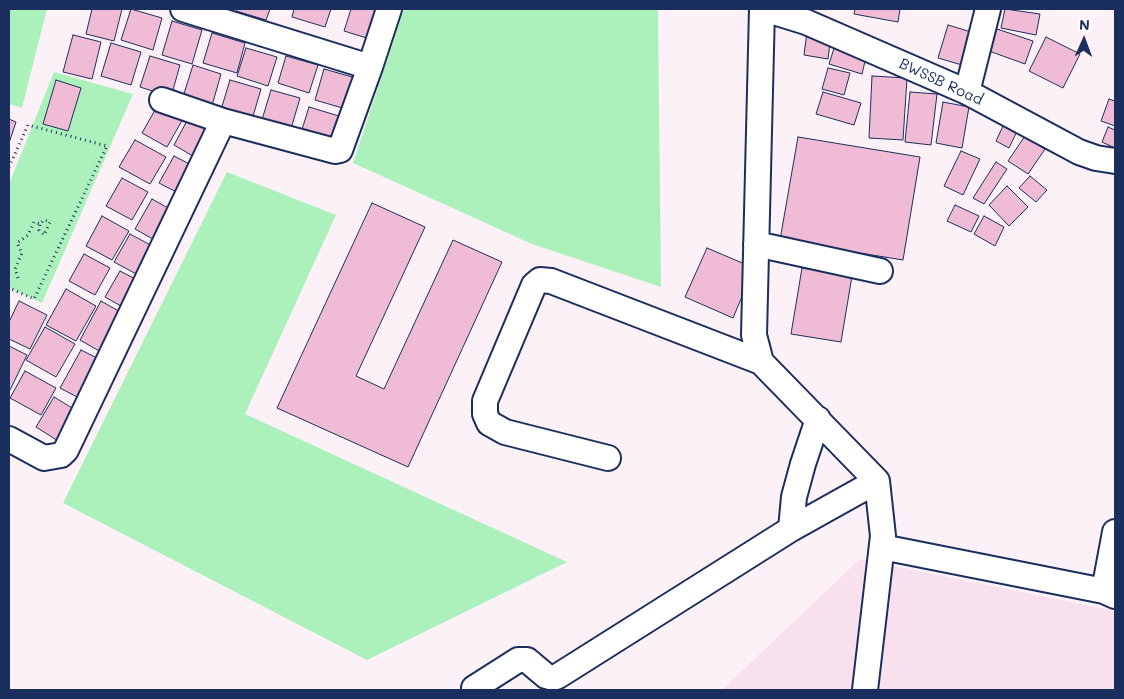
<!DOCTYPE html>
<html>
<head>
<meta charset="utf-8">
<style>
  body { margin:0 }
  #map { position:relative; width:1124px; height:699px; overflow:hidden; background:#fcf1f7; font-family:Mali,sans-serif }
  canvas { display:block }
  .frame { position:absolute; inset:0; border:10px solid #1b2f5e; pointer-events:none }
  .north { position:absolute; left:1059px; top:15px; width:50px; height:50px; -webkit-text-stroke:4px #fff; paint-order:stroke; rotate:2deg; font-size:14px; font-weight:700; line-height:20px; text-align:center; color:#1b2f5e }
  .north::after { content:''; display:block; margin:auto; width:18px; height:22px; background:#1b2f5e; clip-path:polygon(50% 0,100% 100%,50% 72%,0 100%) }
</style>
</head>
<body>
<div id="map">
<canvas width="1124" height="699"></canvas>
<div class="frame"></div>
<div class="north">N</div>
</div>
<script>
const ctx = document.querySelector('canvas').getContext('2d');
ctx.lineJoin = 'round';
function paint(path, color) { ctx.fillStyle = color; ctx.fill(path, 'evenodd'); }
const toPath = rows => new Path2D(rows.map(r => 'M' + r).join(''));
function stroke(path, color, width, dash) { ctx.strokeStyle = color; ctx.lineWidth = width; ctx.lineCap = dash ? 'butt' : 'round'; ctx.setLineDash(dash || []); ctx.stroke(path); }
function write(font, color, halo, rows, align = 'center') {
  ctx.font = font + ' Mali,sans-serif'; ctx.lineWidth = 4; ctx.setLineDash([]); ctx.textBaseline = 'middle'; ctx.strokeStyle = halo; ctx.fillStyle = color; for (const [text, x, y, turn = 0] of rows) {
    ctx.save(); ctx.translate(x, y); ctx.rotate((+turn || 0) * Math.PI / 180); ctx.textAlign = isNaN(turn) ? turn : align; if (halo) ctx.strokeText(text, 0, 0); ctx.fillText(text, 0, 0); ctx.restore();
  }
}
const built = toPath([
  [860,559,1115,611,1115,690,722,690]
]);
const green = toPath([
  [9,9,47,9,22,108,9,104],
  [404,9,658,9,661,287,532,244,353,163],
  [54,72,133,94,42,303,9,288,9,184],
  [227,172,336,215,245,414,567,562,367,660,63,503]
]);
const building = toPath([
  [92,9,122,9,114,41,86,34,92,9],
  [131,9,162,18,153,50,121,40,131,9],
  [237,9,270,9,266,20,236,11,237,9],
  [294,9,331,9,325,27,292,17,294,9],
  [351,9,380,9,370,39,344,31,351,9],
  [855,9,900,9,898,22,854,14,855,9],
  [1005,9,1040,14,1036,35,1001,28,1005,9],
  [172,21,202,30,192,64,162,55,172,21],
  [948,25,971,32,962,65,938,58,948,25],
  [997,29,1033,41,1025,64,989,51,997,29],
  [807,32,831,35,828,59,804,55,807,32],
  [212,33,245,43,237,73,203,63,212,33],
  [73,35,101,42,92,79,63,72,73,35],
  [1046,37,1080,54,1063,88,1029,71,1046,37],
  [836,42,867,53,862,74,829,64,836,42],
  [111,43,141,52,131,85,101,76,111,43],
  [246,48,277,57,268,86,237,76,246,48],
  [150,56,180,65,171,97,140,87,150,56],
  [286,56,318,65,309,93,278,83,286,56],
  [193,65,221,74,211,109,182,100,193,65],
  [828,68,850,73,844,95,822,89,828,68],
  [324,69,356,78,346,109,315,100,324,69],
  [872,76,907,78,903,140,869,138,872,76],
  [56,80,81,88,68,131,43,124,56,80],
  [230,80,261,89,251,123,220,113,230,80],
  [271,90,300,98,290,132,261,123,271,90],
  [823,92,861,103,854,125,816,114,823,92],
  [910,92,937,94,931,145,905,142,910,92],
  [1109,99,1115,101,1115,126,1101,121,1109,99],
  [943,102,969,107,962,148,936,143,943,102],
  [159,103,184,117,167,147,142,133,159,103],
  [309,107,339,116,330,145,300,136,309,107],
  [189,117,214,131,198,159,174,145,189,117],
  [9,119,16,122,9,143,9,119],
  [1005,122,1018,129,1009,148,996,141,1005,122],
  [1108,127,1115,130,1115,148,1102,142,1108,127],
  [1025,136,1045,149,1028,174,1008,161,1025,136],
  [798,137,920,157,903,260,780,240,798,137],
  [135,140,166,157,150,184,119,167,135,140],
  [961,151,980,159,963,195,944,186,961,151],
  [174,156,199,169,184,196,159,183,174,156],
  [996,162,1007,169,984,204,973,198,996,162],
  [1030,176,1047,190,1036,202,1019,188,1030,176],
  [122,178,148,192,132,220,106,206,122,178],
  [1007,186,1028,207,1009,226,989,205,1007,186],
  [152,199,177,213,160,243,135,229,152,199],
  [372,203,425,227,356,376,384,389,453,240,502,262,408,467,277,408,372,203],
  [955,205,979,216,971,232,947,221,955,205],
  [102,216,129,231,112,260,86,246,102,216],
  [984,216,1004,227,995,246,974,234,984,216],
  [130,234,158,249,142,277,114,262,130,234],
  [707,248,754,268,733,318,685,297,707,248],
  [84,254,110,268,95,295,69,281,84,254],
  [802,268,852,276,841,342,791,334,802,268],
  [120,271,143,283,128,310,105,297,120,271],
  [66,289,96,306,76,341,46,325,66,289],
  [19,301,47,315,30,349,9,339,9,322,19,301],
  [101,301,122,313,101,352,80,340,101,301],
  [45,327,75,344,56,377,26,360,45,327],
  [9,346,27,355,10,390,9,389,9,346],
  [81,350,103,361,81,399,60,388,81,350],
  [25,371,56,388,41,415,10,398,25,371],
  [54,397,82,414,63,444,36,427,54,397]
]);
const path = toPath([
  [9,167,28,125,107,146,34,299,9,288],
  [18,278,15,269,22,253,17,243,28,235,34,222,40,224,44,220,50,222,44,235,39,230,40,224]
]);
const minor = toPath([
  [183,9,370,67],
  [762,9,754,335,761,362,877,481,883,536,865,690],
  [764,9,806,22,967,92,1079,152,1096,158,1115,161],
  [967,92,988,9],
  [162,100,223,121],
  [756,244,880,271],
  [9,439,44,458,61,455,66,450,223,121,335,151,340,150,370,67,389,9],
  [608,458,505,432,489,423,485,414,485,401,534,285,540,280,551,281,761,362],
  [791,529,794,497,803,464,818,419],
  [882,547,1104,591,1115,596],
  [1104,591,1115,532],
  [474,688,518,660,527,660,546,676,553,678,558,676,791,529,877,481]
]);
const streetNames = [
  ["BWSSB Road",941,82,25]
];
paint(built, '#f8e1ed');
paint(green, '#acf1bc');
paint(building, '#f0bbd5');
stroke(building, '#1b2f5e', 1);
stroke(minor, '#1b2f5e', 28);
stroke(path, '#1b2f5e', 3, [1, 4]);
stroke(minor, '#fff', 24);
write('15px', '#1b2f5e', '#fff', streetNames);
</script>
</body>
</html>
